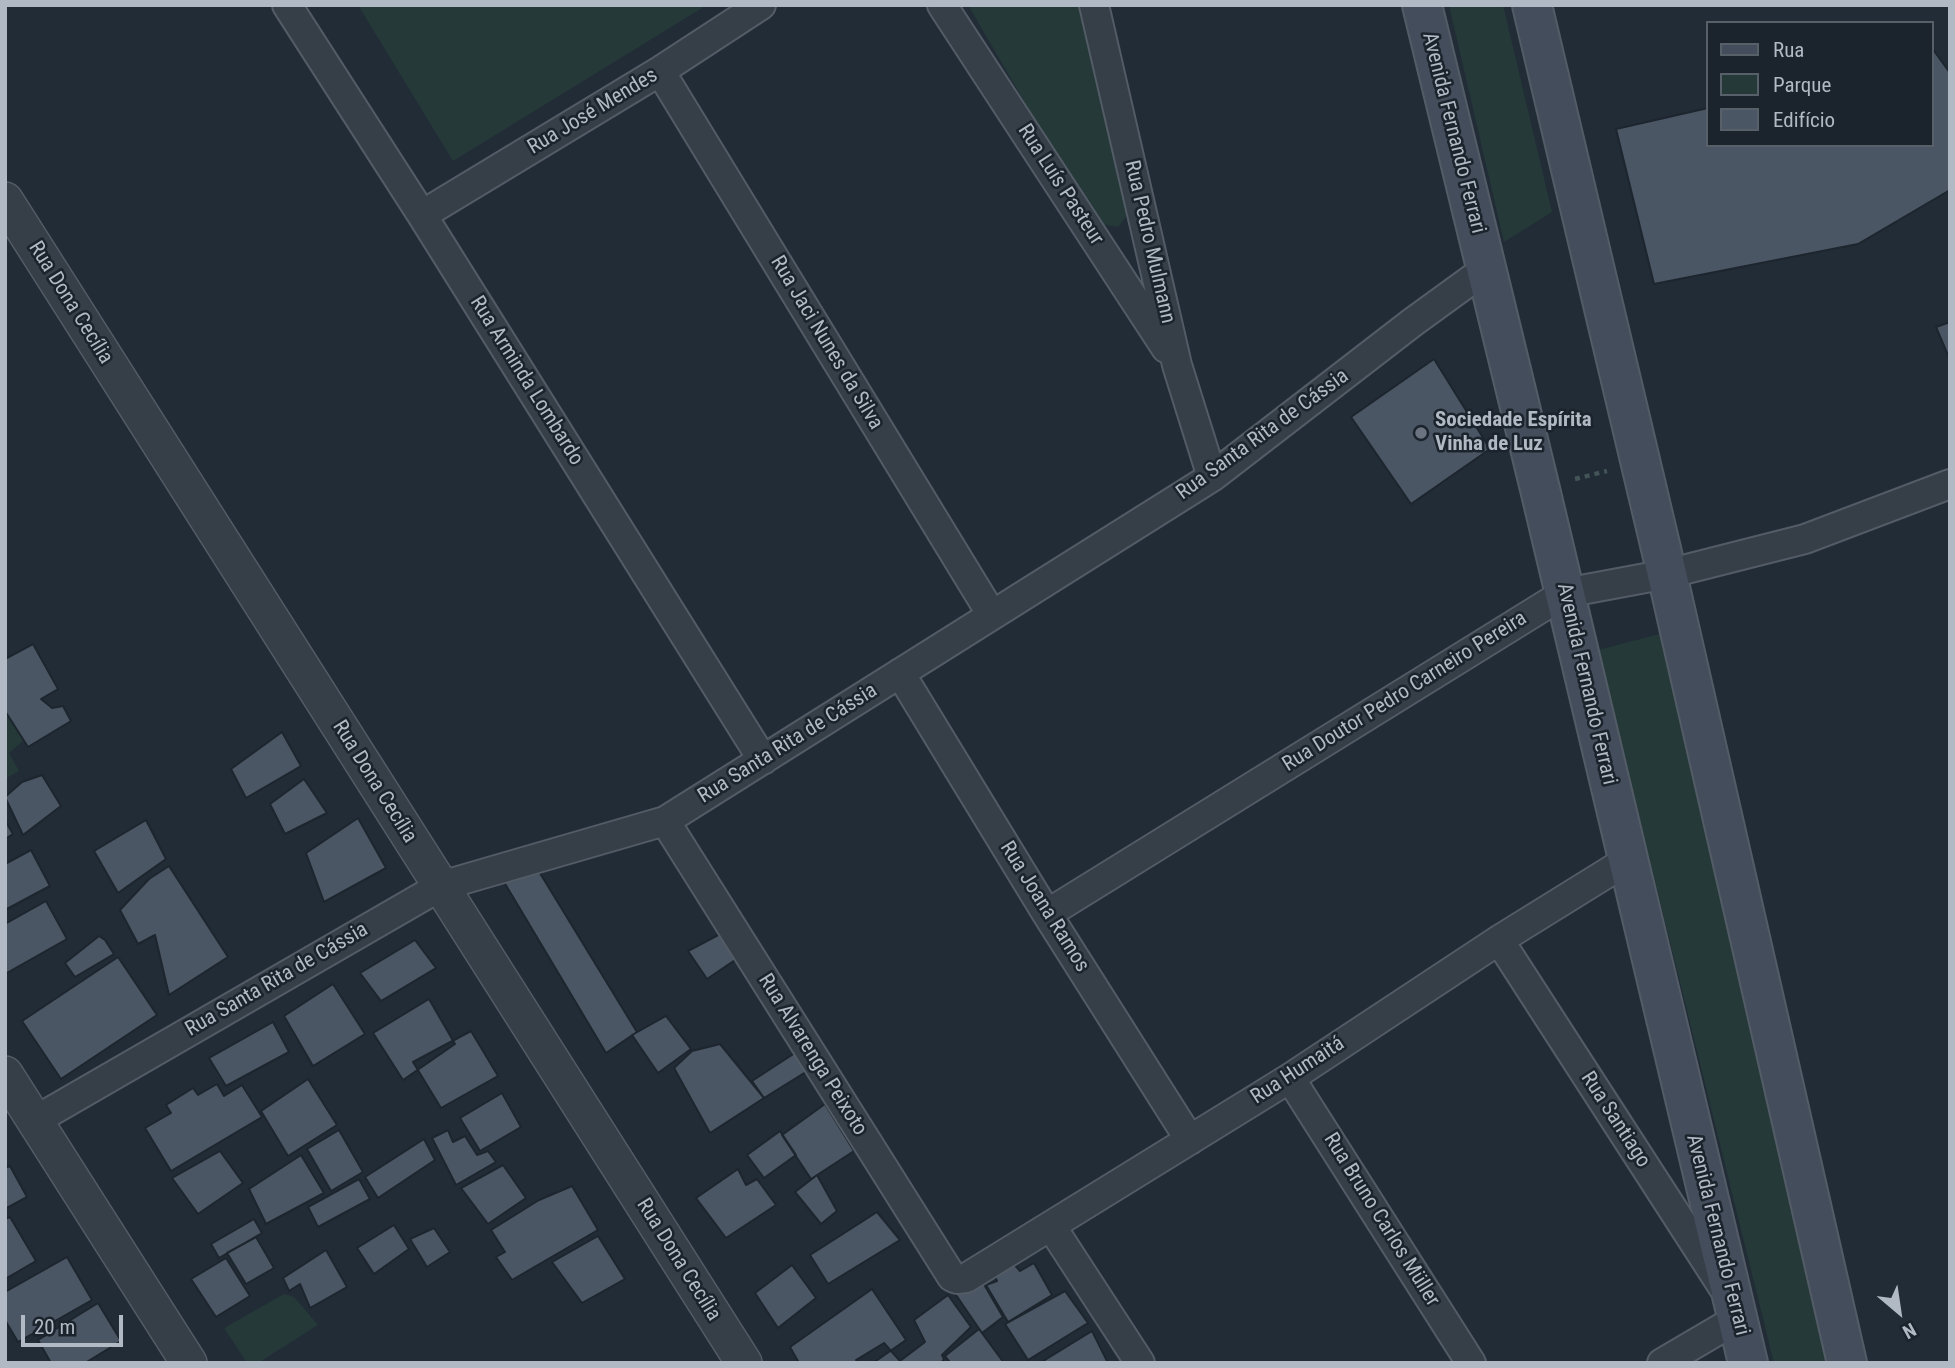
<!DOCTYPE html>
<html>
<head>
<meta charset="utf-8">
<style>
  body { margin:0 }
  #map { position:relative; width:1955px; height:1368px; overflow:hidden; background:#222c37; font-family:"Roboto Condensed",sans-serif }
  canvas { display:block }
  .frame { position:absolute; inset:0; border:7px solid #b0b9c4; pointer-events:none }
  .legend { position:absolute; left:1706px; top:21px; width:228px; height:126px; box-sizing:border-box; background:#1b232c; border:2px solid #575f69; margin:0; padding:9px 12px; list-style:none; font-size:21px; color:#b0b9c4 }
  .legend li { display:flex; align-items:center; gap:14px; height:35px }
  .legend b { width:35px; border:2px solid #575f69 }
  .north { position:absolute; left:1864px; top:1277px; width:70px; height:70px; -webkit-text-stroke:5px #1b232c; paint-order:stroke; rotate:151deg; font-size:19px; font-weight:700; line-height:28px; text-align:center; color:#b0b9c4 }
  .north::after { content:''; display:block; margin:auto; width:24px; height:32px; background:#b0b9c4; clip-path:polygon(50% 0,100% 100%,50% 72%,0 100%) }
  .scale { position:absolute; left:21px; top:1315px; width:102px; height:32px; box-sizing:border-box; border:4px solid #b0b9c4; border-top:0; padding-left:9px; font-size:21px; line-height:24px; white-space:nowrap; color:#b0b9c4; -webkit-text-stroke:5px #1b232c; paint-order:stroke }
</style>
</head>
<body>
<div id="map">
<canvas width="1955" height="1368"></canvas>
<div class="frame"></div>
<ul class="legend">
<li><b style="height:9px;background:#444d5b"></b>Rua</li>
<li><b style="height:19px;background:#253939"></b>Parque</li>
<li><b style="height:19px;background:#4a5663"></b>Edifício</li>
</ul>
<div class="north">N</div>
<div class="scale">20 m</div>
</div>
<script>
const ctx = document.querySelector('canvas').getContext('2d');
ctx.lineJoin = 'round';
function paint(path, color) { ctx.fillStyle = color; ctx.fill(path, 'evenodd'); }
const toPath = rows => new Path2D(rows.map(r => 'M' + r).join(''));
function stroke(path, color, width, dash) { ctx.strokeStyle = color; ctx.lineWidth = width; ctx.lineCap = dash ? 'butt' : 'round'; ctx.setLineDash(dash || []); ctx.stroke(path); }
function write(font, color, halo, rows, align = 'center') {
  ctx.font = font + ' "Roboto Condensed",sans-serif'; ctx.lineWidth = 5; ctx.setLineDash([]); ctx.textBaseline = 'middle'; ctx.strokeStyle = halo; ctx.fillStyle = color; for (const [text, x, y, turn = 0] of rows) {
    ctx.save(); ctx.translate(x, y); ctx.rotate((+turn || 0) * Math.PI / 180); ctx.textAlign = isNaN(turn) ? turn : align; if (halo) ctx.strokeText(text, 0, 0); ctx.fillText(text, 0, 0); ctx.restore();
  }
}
const green = toPath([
  [358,5,707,5,453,161],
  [968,5,1087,5,1134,206,1118,227,1095,223],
  [1449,5,1503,5,1552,212,1504,242],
  [1660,634,1837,1363,1774,1363,1598,650],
  [5,711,24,740,9,753,19,771,5,779],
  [284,1294,294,1297,318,1325,258,1363,247,1363,224,1328]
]);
const building = toPath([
  [1932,48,1950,73,1950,190,1858,244,1654,284,1616,129,1708,108,1708,145,1932,145,1932,48],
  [1950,322,1950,360,1936,327,1950,322],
  [1434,359,1490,449,1411,504,1351,417,1434,359],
  [33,644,58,689,41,699,52,708,63,706,71,721,28,747,5,711,5,659,33,644],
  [282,732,301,766,246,798,231,769,282,732],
  [42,775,61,806,23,835,5,797,22,782,42,775],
  [304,779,327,813,285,834,270,804,304,779],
  [358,818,386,868,324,902,306,853,358,818],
  [5,820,13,834,5,839,5,820],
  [146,820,166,859,118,893,94,851,146,820],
  [31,850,50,886,5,910,5,864,31,850],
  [535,865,637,1032,606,1053,504,882,535,865],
  [169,866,228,957,169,995,155,935,138,944,120,910,149,879,169,866],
  [46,901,67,939,5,974,5,924,46,901],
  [722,933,738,958,707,979,688,951,722,933],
  [99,936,105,940,114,954,75,977,65,963,99,936],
  [415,940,436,968,381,1001,360,973,415,940],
  [118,957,157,1015,61,1079,22,1021,118,957],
  [333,984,365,1034,313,1066,284,1016,333,984],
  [429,999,455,1044,403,1080,373,1033,429,999],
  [666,1016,691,1049,658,1073,632,1035,666,1016],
  [273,1022,289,1052,226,1086,209,1058,273,1022],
  [471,1031,498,1076,441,1108,413,1062,471,1031],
  [720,1044,764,1098,710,1133,674,1068,692,1051,720,1044],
  [798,1051,809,1070,764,1098,752,1081,798,1051],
  [308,1079,337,1125,288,1156,261,1111,308,1079],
  [217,1084,224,1096,242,1085,262,1117,171,1171,145,1128,171,1113,166,1105,193,1088,198,1095,217,1084],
  [502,1093,521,1127,480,1151,460,1118,502,1093],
  [825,1104,854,1151,811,1179,782,1135,825,1104],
  [339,1130,363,1172,331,1191,307,1149,339,1130],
  [448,1130,453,1142,465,1136,477,1155,488,1151,496,1162,456,1185,432,1138,448,1130],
  [780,1131,796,1155,764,1178,747,1155,780,1131],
  [424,1139,435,1160,378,1198,365,1177,424,1139],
  [220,1151,243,1183,198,1214,172,1178,220,1151],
  [301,1155,324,1193,266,1224,249,1189,301,1155],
  [503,1165,526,1198,488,1224,461,1188,503,1165],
  [10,1166,27,1197,5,1209,5,1168,10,1166],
  [738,1169,746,1185,757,1179,776,1205,726,1238,696,1198,738,1169],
  [817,1175,837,1211,821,1224,795,1192,817,1175],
  [359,1179,370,1199,318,1227,308,1207,359,1179],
  [572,1186,598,1230,512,1280,496,1257,505,1252,491,1230,539,1200,572,1186],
  [877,1212,900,1240,828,1284,810,1255,877,1212],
  [10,1217,36,1261,5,1279,5,1219,10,1217],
  [254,1219,262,1233,219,1258,211,1244,254,1219],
  [394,1225,409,1249,374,1274,357,1248,394,1225],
  [434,1228,450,1252,427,1267,410,1239,434,1228],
  [598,1236,625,1279,582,1303,552,1262,598,1236],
  [256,1237,274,1268,246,1284,227,1253,256,1237],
  [326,1250,347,1287,310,1308,300,1284,289,1291,283,1278,326,1250],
  [67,1257,92,1300,18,1342,5,1320,5,1292,67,1257],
  [226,1258,250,1296,216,1317,191,1279,226,1258],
  [1013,1263,1020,1271,1034,1263,1052,1295,1008,1322,986,1285,997,1281,994,1275,1013,1263],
  [792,1265,816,1298,778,1328,755,1293,792,1265],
  [978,1274,1003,1317,982,1333,954,1292,978,1274],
  [872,1289,906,1340,873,1363,799,1363,790,1347,872,1289],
  [1065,1291,1088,1323,1028,1360,1005,1324,1065,1291],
  [948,1295,971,1327,942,1355,944,1359,941,1363,858,1363,856,1360,884,1343,900,1361,925,1342,914,1320,948,1295],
  [98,1303,121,1341,85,1363,51,1363,38,1340,98,1303],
  [979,1329,1004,1363,947,1363,949,1361,945,1356,979,1329],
  [1092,1331,1108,1363,1040,1363,1092,1331]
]);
const path = toPath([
  [1575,479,1607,471]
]);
const minor = toPath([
  [287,5,422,215,763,760],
  [942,5,1166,348],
  [1094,5,1177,365,1212,477],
  [660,71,992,615],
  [422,215,660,71,761,5],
  [900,673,1047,914,1190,1140],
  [665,821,952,1277,957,1279,966,1278,1290,1078,1499,940,1628,860],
  [1047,914,1565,593,1667,574,1805,539,1950,484],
  [1499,940,1723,1287],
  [1290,1078,1471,1363],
  [36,1120,441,886,665,821,1212,477,1413,322,1486,269],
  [1051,1226,1140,1363],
  [1662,1363,1737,1319]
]);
const tertiary = toPath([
  [5,200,744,1363],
  [5,1074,189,1363]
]);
const secondary = toPath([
  [1422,5,1540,489,1748,1363],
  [1532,5,1667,574,1847,1363]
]);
const markers = [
  [1421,433,7,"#6b7280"]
];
const streetNames = [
  ["Rua José Mendes",593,112,-31],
  ["Avenida Fernando Ferrari",1453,133,76],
  ["Rua Luís Pasteur",1060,185,57],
  ["Rua Pedro Mulmann",1149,242,77],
  ["Rua Dona Cecília",70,303,58],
  ["Rua Jaci Nunes da Silva",826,343,59],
  ["Rua Arminda Lombardo",526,381,58],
  ["Rua Santa Rita de Cássia",1263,435,-36],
  ["Avenida Fernando Ferrari",1586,684,77],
  ["Rua Doutor Pedro Carneiro Pereira",1405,692,-32],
  ["Rua Santa Rita de Cássia",788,744,-32],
  ["Rua Dona Cecília",374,782,58],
  ["Rua Joana Ramos",1044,907,58],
  ["Rua Santa Rita de Cássia",277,980,-30],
  ["Rua Alvarenga Peixoto",812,1055,58],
  ["Rua Humaitá",1298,1071,-33],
  ["Rua Santiago",1615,1120,57],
  ["Rua Bruno Carlos Müller",1381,1220,58],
  ["Avenida Fernando Ferrari",1717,1235,76],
  ["Rua Dona Cecília",678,1260,58]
];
const poiNames = [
  ["Sociedade Espírita",1435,421],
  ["Vinha de Luz",1435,445]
];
paint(green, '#253939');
paint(building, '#4a5663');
stroke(building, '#1d252e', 2);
stroke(minor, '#535c66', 32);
stroke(tertiary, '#535c66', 38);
stroke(secondary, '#535c66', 42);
stroke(path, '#425456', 4.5, [5, 5]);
stroke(minor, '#363e48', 28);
stroke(tertiary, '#363e48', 35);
stroke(secondary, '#444d5b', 38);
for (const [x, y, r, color] of markers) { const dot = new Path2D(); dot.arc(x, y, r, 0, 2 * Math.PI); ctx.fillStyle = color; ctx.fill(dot); stroke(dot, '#1b232c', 2.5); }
write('21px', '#b0b9c4', '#1b232c', streetNames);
write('bold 21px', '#b0b9c4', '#1b232c', poiNames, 'left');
</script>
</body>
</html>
